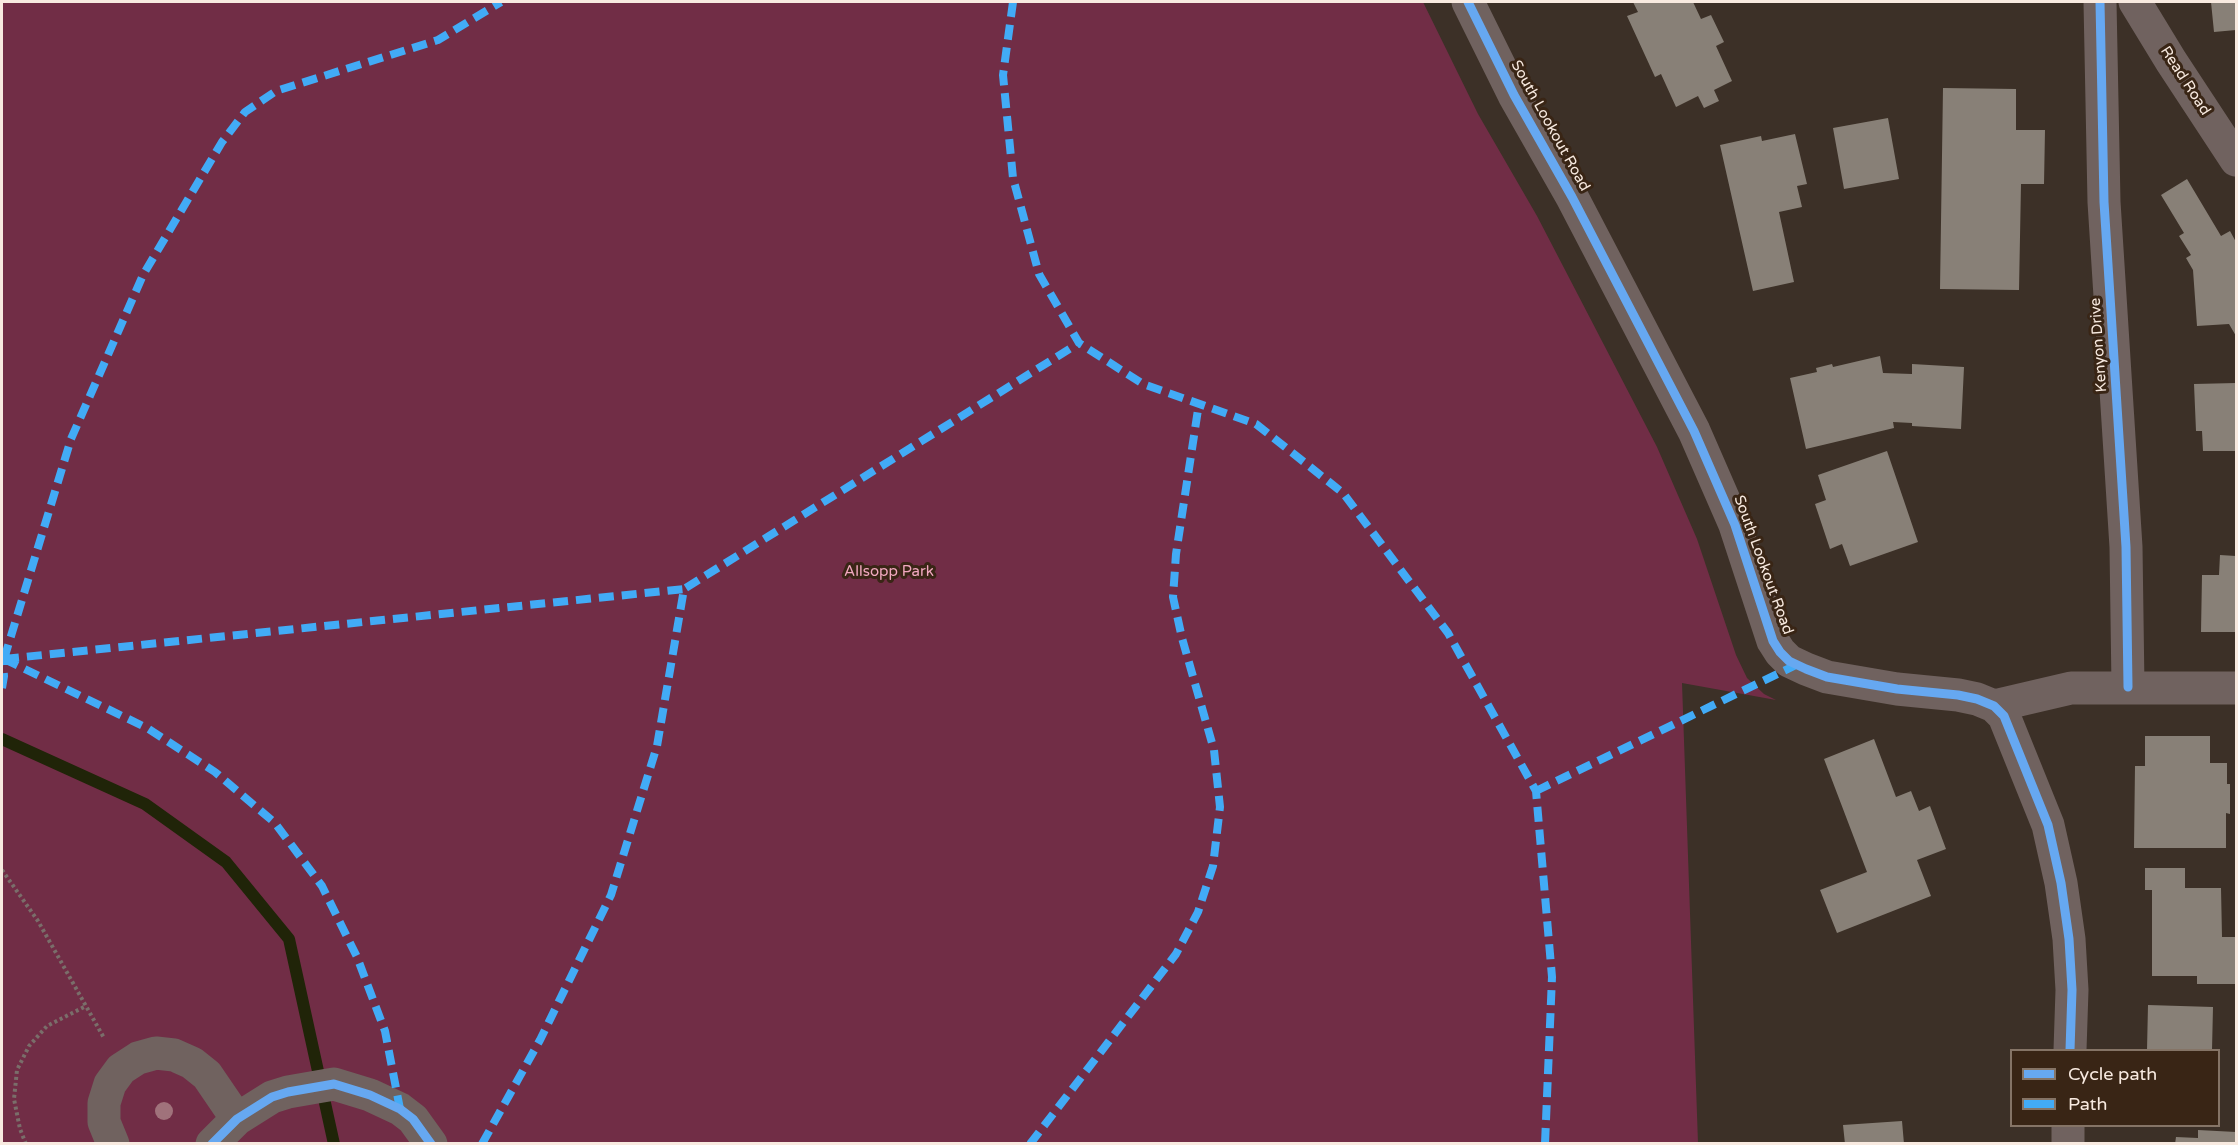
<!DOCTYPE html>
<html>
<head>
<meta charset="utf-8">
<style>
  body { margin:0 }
  #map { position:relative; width:2238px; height:1145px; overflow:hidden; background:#3c3027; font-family:"Varela Round",sans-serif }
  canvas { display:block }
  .frame { position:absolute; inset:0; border:3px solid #f8eae0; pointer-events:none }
  .legend { position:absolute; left:2010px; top:1049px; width:210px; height:78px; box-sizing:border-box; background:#392515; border:2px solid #857466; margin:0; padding:8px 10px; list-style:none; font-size:18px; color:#f8eae0 }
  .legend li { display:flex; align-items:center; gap:12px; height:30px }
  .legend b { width:30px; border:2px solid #857466 }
</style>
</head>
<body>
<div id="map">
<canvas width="2238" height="1145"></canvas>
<div class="frame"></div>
<ul class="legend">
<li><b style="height:8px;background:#66a8f1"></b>Cycle path</li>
<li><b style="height:8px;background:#42abf6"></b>Path</li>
</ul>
</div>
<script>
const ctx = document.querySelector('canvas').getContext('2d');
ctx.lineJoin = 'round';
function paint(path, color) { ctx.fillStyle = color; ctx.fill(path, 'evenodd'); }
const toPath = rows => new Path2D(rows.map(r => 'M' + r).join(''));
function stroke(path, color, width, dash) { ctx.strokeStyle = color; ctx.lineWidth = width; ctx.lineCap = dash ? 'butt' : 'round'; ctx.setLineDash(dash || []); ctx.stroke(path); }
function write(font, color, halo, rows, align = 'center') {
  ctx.font = font + ' "Varela Round",sans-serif'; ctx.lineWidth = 6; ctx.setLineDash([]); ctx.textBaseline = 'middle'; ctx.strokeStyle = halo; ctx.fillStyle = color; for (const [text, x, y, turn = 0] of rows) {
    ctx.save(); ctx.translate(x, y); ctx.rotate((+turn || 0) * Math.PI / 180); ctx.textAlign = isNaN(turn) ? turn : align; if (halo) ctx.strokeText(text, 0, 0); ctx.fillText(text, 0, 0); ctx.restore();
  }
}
const green = toPath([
  [2,2,1423,2,1478,114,1537,216,1657,447,1697,539,1736,655,1747,678,1764,694,1776,700,1682,683,1698,1143,2,1144]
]);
const stream = toPath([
  [2,739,145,804,226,862,289,939,334,1144]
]);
const building = toPath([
  [1633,2,1693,2,1701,19,1711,15,1724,42,1716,46,1732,81,1714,90,1719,101,1704,108,1698,96,1676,107,1661,74,1655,77,1627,16,1638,12],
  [2211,2,2236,2,2236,30,2214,32],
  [1943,88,2016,89,2016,130,2045,130,2044,184,2021,184,2019,290,1940,289],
  [1888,118,1899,179,1844,189,1833,128],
  [1795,134,1807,184,1797,186,1802,207,1779,212,1794,282,1753,291,1720,145,1761,136,1762,141],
  [2187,179,2221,236,2230,231,2236,242,2236,336,2229,324,2197,326,2193,270,2186,258,2191,255,2179,236,2184,233,2161,195],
  [1880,356,1883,373,1912,374,1912,364,1964,367,1961,429,1912,426,1912,423,1893,422,1894,428,1806,449,1790,378,1817,372,1816,368,1832,364,1833,367],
  [2236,383,2236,451,2203,451,2202,431,2196,431,2194,384],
  [1887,451,1918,542,1850,566,1842,544,1830,549,1815,504,1826,500,1818,475],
  [2220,555,2236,556,2236,632,2201,632,2202,575,2219,575],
  [2145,736,2210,736,2210,763,2227,763,2227,784,2230,784,2230,814,2226,813,2226,848,2134,848,2135,766,2145,766],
  [1874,739,1896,797,1911,791,1919,811,1930,806,1946,849,1917,860,1931,896,1837,933,1820,890,1867,872,1824,759],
  [2145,868,2185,868,2185,888,2221,888,2222,937,2236,937,2236,984,2197,984,2197,976,2152,976,2152,890,2145,890],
  [2148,1005,2213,1007,2212,1050,2147,1050],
  [1902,1121,1904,1144,1845,1144,1843,1125],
  [2198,1130,2236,1132,2236,1144,2175,1144,2176,1137,2198,1138]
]);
const path = toPath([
  [2,870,38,921,104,1038],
  [26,1144,20,1129,14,1099,17,1070,29,1046,47,1026,86,1006]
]);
const street = toPath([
  [1468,2,1514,95,1572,197,1694,431,1735,525,1773,641,1780,652,1789,661,1806,669,1827,677,1897,689,1958,695,1977,699,1994,706,2004,716,2048,825,2061,883,2069,939,2072,990,2070,1050],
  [2100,2,2104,202,2126,547,2128,687],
  [2135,2,2171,61,2236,160],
  [1994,706,2071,688,2236,688],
  [113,1144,104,1122,104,1103,110,1084,121,1069,138,1058,156,1053,174,1055,192,1063,207,1075,237,1119],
  [212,1144,237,1119,272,1097,288,1092,334,1084,370,1095,400,1109,413,1119,431,1144],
  [2068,1144,2068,1126]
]);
const quiet = toPath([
  [1013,2,1003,75,1013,178,1039,274,1079,343,1143,384,1256,424,1343,493,1448,633,1536,791,1552,977,1545,1144],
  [4,659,71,439,143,275,222,142,245,112,276,91,438,40,501,2],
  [4,659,684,589],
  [4,659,147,728,215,772,275,823,322,886,357,957,385,1031,400,1109],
  [2,688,4,676,2,655],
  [1536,791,1796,665],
  [482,1144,540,1040,611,895,657,746,684,589,1079,343],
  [1030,1144,1176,954,1198,912,1213,866,1220,807,1214,750,1182,638,1173,597,1176,554,1199,403]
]);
const cycleway = toPath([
  [1468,2,1514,95,1572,197,1694,431,1735,525,1773,641,1780,652,1789,661,1806,669,1827,677,1897,689,1958,695,1977,699,1994,706,2004,716,2048,825,2061,883,2069,939,2072,990,2070,1050],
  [2100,2,2104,202,2126,547,2128,687],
  [212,1144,237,1119,272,1097,288,1092,334,1084,370,1095,400,1109,413,1119,431,1144]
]);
const trees = [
  [164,1111]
];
const streetNames = [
  ["Read Road",2185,81,57],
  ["South Lookout Road",1550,126,61],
  ["Kenyon Drive",2099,345,-94],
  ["South Lookout Road",1763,565,70]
];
const parkNames = [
  ["Allsopp Park",889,572]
];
paint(green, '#712d46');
stroke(stream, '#202408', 12);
paint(building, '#888077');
stroke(path, '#7a6e6a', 4, [3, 3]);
stroke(street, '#70625f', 33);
stroke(quiet, '#42abf6', 8, [15, 8]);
stroke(cycleway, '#66a8f1', 9);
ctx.fillStyle = '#a0727b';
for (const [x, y] of trees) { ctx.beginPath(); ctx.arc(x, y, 9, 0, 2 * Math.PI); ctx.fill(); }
write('15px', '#f8eae0', '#392515', streetNames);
write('15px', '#f2a8c0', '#392515', parkNames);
</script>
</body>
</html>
